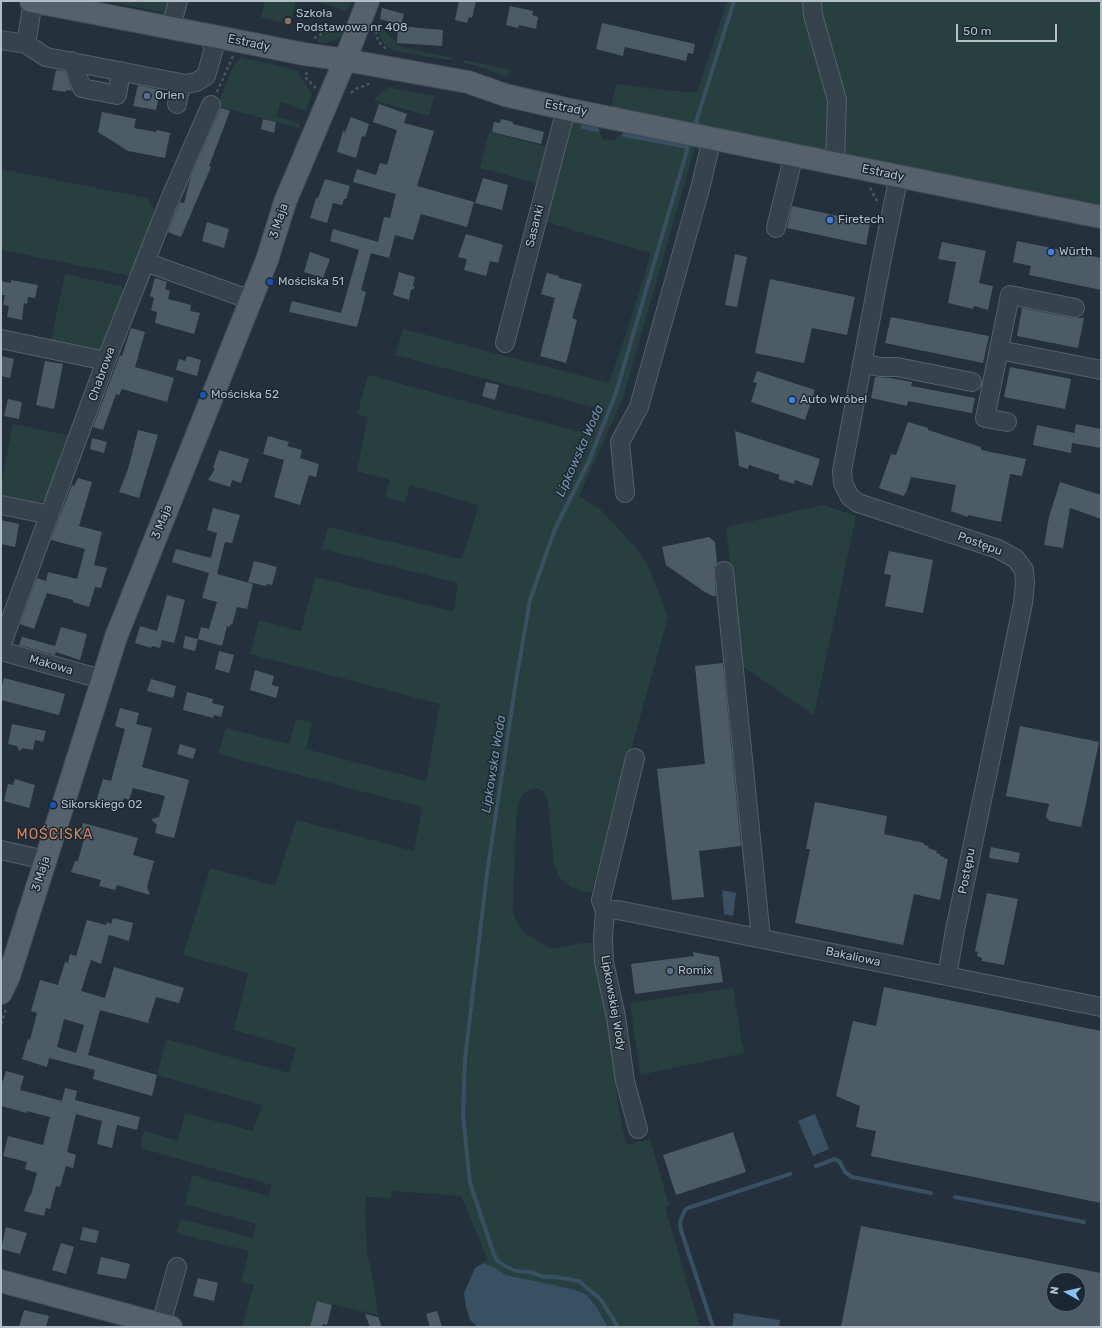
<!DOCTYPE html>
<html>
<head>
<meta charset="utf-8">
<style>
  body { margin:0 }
  #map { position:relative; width:1102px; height:1328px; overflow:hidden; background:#24313c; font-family:Rubik,sans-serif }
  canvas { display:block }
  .frame { position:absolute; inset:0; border:2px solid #b3bec7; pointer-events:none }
  .north { position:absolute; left:1046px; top:1272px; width:40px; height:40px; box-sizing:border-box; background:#1c2831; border:1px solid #58646d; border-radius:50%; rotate:278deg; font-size:11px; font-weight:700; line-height:16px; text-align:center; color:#b3bec7 }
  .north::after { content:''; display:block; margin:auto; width:14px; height:18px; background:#8ac1f6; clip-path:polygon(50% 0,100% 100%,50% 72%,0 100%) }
  .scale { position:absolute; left:956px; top:24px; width:101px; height:18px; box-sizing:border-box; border:2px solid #b3bec7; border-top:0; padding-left:5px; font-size:12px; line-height:14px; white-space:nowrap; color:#b3bec7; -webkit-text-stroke:3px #1c2831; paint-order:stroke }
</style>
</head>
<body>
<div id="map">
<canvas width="1102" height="1328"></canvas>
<div class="frame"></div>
<div class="north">N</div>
<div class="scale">50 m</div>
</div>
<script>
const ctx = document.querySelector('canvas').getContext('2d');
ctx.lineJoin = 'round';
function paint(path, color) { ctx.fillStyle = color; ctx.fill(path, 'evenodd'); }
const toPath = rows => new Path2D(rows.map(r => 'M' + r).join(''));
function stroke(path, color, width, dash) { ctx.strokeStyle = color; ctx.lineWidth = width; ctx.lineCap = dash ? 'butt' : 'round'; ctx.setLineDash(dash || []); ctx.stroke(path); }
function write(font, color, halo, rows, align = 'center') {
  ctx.font = font + ' Rubik,sans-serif'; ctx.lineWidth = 3; ctx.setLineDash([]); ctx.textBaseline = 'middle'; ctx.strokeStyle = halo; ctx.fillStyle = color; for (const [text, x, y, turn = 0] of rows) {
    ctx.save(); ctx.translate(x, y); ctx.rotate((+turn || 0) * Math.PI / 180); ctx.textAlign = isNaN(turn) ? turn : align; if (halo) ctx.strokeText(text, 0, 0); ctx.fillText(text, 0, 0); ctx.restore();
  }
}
const green = toPath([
  [107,1,174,1,169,14],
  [265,1,296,1,290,25,261,17],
  [316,1,351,1,347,11],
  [727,1,1101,1,1101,207,613,108,612,102,616,84,674,91,697,92],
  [379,20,384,31,401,47,453,58,450,60,394,51,384,44,379,36],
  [344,24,350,26,344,34,339,38,330,42,318,43,317,39],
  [240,57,296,70,312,94,306,111,281,102,276,116,300,124,299,128,217,106,234,64],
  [464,60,511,70,510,73,507,76,503,76,484,68,464,63],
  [388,87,434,96,429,116,373,100],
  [572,122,599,127,602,139,614,141,623,132,695,147,623,398,579,496,601,510,636,548,648,565,668,617,591,893,572,888,559,877,554,864,548,803,544,792,537,788,531,789,523,794,518,803,516,823,513,911,516,921,522,931,551,949,582,943,597,943,618,1104,626,1145,650,1139,669,1205,665,1207,700,1327,608,1327,596,1306,586,1294,568,1288,505,1275,495,1268,483,1263,487,1258,461,1196,391,1191,391,1198,366,1197,365,1211,367,1252,372,1275,378,1315,317,1301,310,1327,242,1327,254,1285,241,1282,249,1251,176,1233,181,1219,253,1238,256,1224,185,1204,192,1175,268,1196,272,1185,140,1148,144,1131,178,1141,185,1113,253,1131,262,1105,157,1075,166,1039,289,1073,296,1048,234,1030,248,973,183,955,210,868,275,886,296,820,414,851,422,807,218,754,226,728,289,744,296,719,312,723,306,749,426,781,440,704,250,654,259,620,301,631,315,577,454,612,458,583,322,549,328,527,462,559,474,522,478,505,410,485,405,503,385,497,390,480,357,471,368,417,357,414,368,375,591,435,600,409,395,355,403,329,609,383,629,325,651,253,542,221],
  [489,132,548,147,539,184,480,168],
  [1,169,147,198,156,212,131,276,1,250],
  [65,274,121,286,126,292,102,354,50,344],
  [13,424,70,436,45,500,37,503,1,495,1,485],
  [824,505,856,516,814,715,741,665,726,527],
  [733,988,742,1044,745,1053,640,1075,630,1003]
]);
const water = toPath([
  [722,890,736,893,733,916,724,914],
  [815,1114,829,1149,813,1156,798,1121],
  [483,1263,495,1268,506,1275,568,1288,586,1294,596,1306,608,1327,478,1327,470,1320,466,1307,464,1293,475,1268],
  [734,1313,780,1320,779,1327,732,1327]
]);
const stream = toPath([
  [696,122,734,1],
  [583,127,597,130],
  [816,1166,835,1159,840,1162,845,1172,852,1177,931,1193],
  [955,1197,1084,1222],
  [618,1327,601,1300,579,1281,555,1277,545,1277,530,1272,516,1271,505,1266,497,1260,493,1252,470,1183,463,1115,465,1059,487,873,516,681,530,600,555,529,589,461,616,393,688,147,624,135],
  [713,1327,681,1230,680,1222,685,1210,688,1208,790,1174]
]);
const building = toPath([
  [459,1,476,1,472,18,469,17,467,23,455,20],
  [510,6,533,11,532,15,538,17,536,29,519,25,518,28,506,25],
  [382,8,404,14,401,25,380,19],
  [602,23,695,44,693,54,688,53,686,61,625,47,623,56,596,49],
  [398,26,443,30,442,46,397,43],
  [56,70,65,71,72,91,66,90,66,92,52,90],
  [138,85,160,90,156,110,133,106],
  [379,104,407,114,404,123,434,131,417,186,474,202,467,227,421,214,413,240,395,235,389,258,371,253,361,290,366,292,357,327,289,312,292,301,341,313,359,250,330,241,333,229,378,242,384,217,390,218,396,194,353,182,357,169,376,175,380,163,387,165,397,130,373,122],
  [221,108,230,111,209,166,211,167,181,237,168,232,180,202,184,203,191,176],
  [102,112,136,119,134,128,156,132,157,130,170,133,165,158,128,151,98,132],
  [351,117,369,124,365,137,362,136,356,158,337,152,343,131,345,132],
  [263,119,276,122,274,133,261,129],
  [501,119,513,122,513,124,544,132,541,144,492,132,494,122,500,123],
  [483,178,508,185,502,210,475,203],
  [325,179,350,186,346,199,344,199,342,205,333,203,327,223,310,218,316,198,318,198],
  [792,206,870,223,866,245,787,228],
  [207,222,229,229,224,248,202,241],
  [466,234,503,245,498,263,490,261,486,276,464,270,467,259,458,257],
  [1017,241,1101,258,1101,290,1029,275,1031,266,1013,262],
  [942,242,986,251,979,283,993,286,988,310,974,306,973,309,948,303,956,262,938,259],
  [310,252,330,259,323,278,304,272],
  [735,254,747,257,737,307,725,305],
  [399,272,415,277,413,285,415,288,411,290,409,300,393,295],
  [547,273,559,276,559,278,582,284,572,318,577,320,566,363,540,356,555,298,541,294],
  [155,278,167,282,165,289,170,291,168,299,191,305,190,311,200,313,194,334,155,323,157,312,151,310,154,298,150,296],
  [770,279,855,297,847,335,812,328,804,363,755,353],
  [11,280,38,285,35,298,28,297,27,304,24,303,22,320,7,317,9,306,3,305,5,295,1,295,1,281,11,283],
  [1022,308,1073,318,1084,318,1078,348,1017,336],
  [891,317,989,336,983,363,885,343],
  [131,328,145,332,135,367,174,378,167,402,122,389,119,395,116,394,103,430,93,427,120,355,122,356],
  [1,356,14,359,10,378,1,376],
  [187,356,201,360,197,376,176,370,179,359,185,361],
  [45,361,63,364,54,409,36,405],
  [1010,367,1071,379,1065,409,1004,397],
  [757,371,815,390,805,420,751,402,757,383,753,382],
  [875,377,890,378,912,382,911,386,975,398,972,413,908,401,907,406,871,398],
  [486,382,499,385,495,400,482,396],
  [8,399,22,402,19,419,4,416],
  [908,422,928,428,928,430,981,447,981,450,1026,459,1022,476,1010,474,1001,522,968,515,968,517,951,511,956,485,911,477,906,493,905,493,904,496,879,488,891,454,896,455],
  [1076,424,1101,429,1101,448,1072,443,1071,453,1033,445,1037,425,1074,433,1073,441],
  [138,430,158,435,139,498,119,492,128,469],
  [735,431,820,459,812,486,795,480,794,484,778,479,780,475,749,465,748,469,739,466],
  [268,436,289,442,287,446,302,450,300,458,319,464,316,477,309,475,300,505,274,497,284,460,263,454],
  [92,438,107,442,104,453,90,449],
  [219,450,249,459,241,483,232,480,230,487,208,480,215,469,213,468],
  [78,478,92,482,79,526,102,532,94,565,107,568,101,588,95,587,89,607,73,602,73,600,47,593,34,629,20,624,37,578,46,581,48,572,77,579,85,549,51,540,72,485,74,486],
  [1060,482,1101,495,1101,519,1070,508,1063,548,1044,545,1049,517],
  [213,508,240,515,232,543,225,542,217,574,253,584,247,609,237,607,232,625,230,624,230,627,227,626,222,646,198,639,201,627,209,629,217,602,202,598,209,573,172,562,176,549,211,558,217,533,207,530],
  [1,520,19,524,15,547,1,544],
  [709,537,715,542,717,564,714,567,714,572,716,596,713,596,701,590,702,590,666,565,662,547],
  [889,551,933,560,923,613,885,606,891,575,884,574],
  [254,561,277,567,272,585,267,584,266,586,248,582],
  [167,595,185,600,174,643,162,640,160,648,152,646,151,648,135,643,140,626,157,631],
  [61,627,87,634,80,660,56,652,55,655,19,645,22,637,55,646],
  [185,636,198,639,195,651,183,648],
  [219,651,234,655,229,673,215,669],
  [723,663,741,846,699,851,704,897,672,900,657,769,705,764,695,666],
  [255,670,274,676,272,685,279,687,276,698,250,690],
  [4,678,65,694,59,715,1,700,1,689],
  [151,679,176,686,173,698,147,691],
  [187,692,213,699,212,703,224,706,221,717,214,715,213,718,183,710],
  [120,708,139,713,136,724,152,728,142,767,189,780,174,838,155,833,157,825,151,819,159,817,165,796,133,788,129,800,124,798,122,803,117,801,115,808,96,802,103,779,111,781,125,729,115,726],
  [12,724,46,731,43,742,35,740,33,750,23,748,19,751,17,746,8,744],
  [1020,726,1099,742,1081,827,1050,821,1046,817,1049,804,1006,796],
  [180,744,196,749,193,759,177,754],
  [15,779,35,785,29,808,4,801,8,784,13,785],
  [815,802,887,816,884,834,924,843,924,845,929,846,928,848,937,851,936,853,940,854,940,856,944,857,944,858,948,859,940,900,914,894,903,945,795,923,810,849,806,849],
  [83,823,138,838,133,855,154,861,147,887,150,895,117,885,115,890,99,886,101,880,71,872,75,861,78,861,85,835,80,834],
  [991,847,1020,853,1018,863,989,858],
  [987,893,1018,899,1004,965,982,961,982,958,977,956,978,952,975,951],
  [113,918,133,923,129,941,109,935,101,964,91,960,81,991,105,998,114,967,184,988,179,1003,156,997,148,1023,100,1010,88,1055,157,1075,152,1096,93,1079,95,1070,49,1058,47,1067,22,1059,28,1039,30,1040,37,1013,31,1011,40,980,58,985,65,962,68,963,70,954,76,956,87,920,106,925,107,922,111,924],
  [64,1019,84,1025,76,1053,57,1047],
  [693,952,719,957,723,982,635,994,631,964,694,956],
  [884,987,1101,1031,1101,1203,871,1156,876,1131,856,1127,860,1106,836,1096,853,1021,876,1026],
  [6,1071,24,1076,20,1090,62,1101,65,1088,77,1091,75,1100,140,1117,137,1130,117,1125,112,1148,97,1144,102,1121,76,1114,67,1152,76,1155,73,1168,66,1166,60,1187,56,1186,50,1209,46,1208,44,1216,24,1211,30,1195,31,1195,37,1173,25,1169,27,1162,3,1156,8,1136,43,1145,50,1117,27,1111,27,1113,1,1106,1,1080,3,1081],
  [733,1132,746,1172,676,1195,663,1155],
  [861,1226,1101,1273,1101,1327,841,1327],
  [1054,1280,1078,1280,1078,1304,1054,1304],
  [6,1227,27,1233,20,1254,1,1249],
  [83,1227,99,1231,96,1243,80,1240],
  [61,1243,74,1247,66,1274,52,1270],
  [101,1257,130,1264,126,1279,97,1274],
  [198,1278,218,1283,214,1301,193,1296],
  [317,1301,332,1305,327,1325,323,1324,322,1327,310,1327],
  [24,1310,49,1316,46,1327,19,1327],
  [437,1311,442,1327,430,1327,426,1314],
  [365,1314,378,1317,382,1327,370,1327]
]);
const path = toPath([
  [376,31,378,41,387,50],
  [314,38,341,24],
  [307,72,305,77,316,88],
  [217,92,233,56],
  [351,93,356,89,371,83],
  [870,188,878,203],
  [1,1024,6,1009]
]);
const minor = toPath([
  [33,1,26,44,46,57,186,84,196,82,206,76,214,48,208,35],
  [812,1,813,15,837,100,835,162],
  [171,27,178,1],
  [1,40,26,44],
  [72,61,82,88,117,95,121,71],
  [177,104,181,84],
  [899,176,882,258,842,471,843,483,850,497,858,503,998,549,1016,559,1024,570,1025,583,1023,603,955,930,947,976],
  [776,228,794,154],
  [145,262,251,300],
  [1,339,106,361],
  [505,343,566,109],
  [999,350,1101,370],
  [862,363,880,367,897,367,972,382],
  [1007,422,985,418,1010,295,1075,308],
  [625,493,620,442,639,407,701,185,712,138],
  [1,505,50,515],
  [724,571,761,938],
  [1,646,106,361,170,199,211,105],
  [1,651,101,679],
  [635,758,601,900,605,911,603,938,604,962,616,1017,625,1081,638,1129],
  [1,850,45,860],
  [605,911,618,910,1101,1007],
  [161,1324,177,1267]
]);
const major = toPath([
  [31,1,208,35,304,54,345,60,468,82,505,95,566,109,1101,217],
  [1,993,9,976,116,637,267,260,285,202,345,60,368,1],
  [1,1281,171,1327]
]);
const markers = [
  [288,21,4,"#8d6e63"],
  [147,96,4,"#5c6f8a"],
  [830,220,4,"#3f7fe0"],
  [1051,252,4,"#3f7fe0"],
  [270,282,4,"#1a4fb4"],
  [203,395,4,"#1a4fb4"],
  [792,400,4,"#3f7fe0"],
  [53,805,4,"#1a4fb4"],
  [670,971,4,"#5c6f8a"]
];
const poiNames = [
  ["Szkoła",296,14],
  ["Podstawowa nr 408",296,28],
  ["Orlen",155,96],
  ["Firetech",838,220],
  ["Würth",1059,252],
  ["Mościska 51",278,282],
  ["Mościska 52",211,395],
  ["Auto Wróbel",800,400],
  ["Sikorskiego 02",61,805],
  ["Romix",678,971]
];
const streetNames = [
  ["Estrady",249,43,12],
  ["Estrady",566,108,11],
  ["Estrady",883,173,12],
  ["3 Maja",279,221,-72],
  ["Sasanki",535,226,-76],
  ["Chabrowa",102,374,-70],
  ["3 Maja",162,522,-68],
  ["Postępu",980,544,20],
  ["Makowa",51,665,16],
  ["Postępu",967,871,-79],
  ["3 Maja",41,874,-73],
  ["Bakaliowa",853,957,12],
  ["Lipkowskiej Wody",613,1003,80]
];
const waterNames = [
  ["Lipkowska Woda",580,451,-66],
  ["Lipkowska Woda",494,764,-81]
];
const quarterNames = [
  ["MOŚCISKA",55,835]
];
paint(green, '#273f3e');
paint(water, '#385062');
stroke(stream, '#385062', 4);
paint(building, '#4c5c67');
stroke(minor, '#55616a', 20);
stroke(major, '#404c55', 24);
stroke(path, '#455b5b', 2.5, [3, 3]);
stroke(minor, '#37434c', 18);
stroke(major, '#55626c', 22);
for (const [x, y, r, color] of markers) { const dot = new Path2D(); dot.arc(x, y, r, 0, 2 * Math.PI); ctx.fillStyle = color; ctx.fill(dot); stroke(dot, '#1c2831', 1.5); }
write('12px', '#b3bec7', '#1c2831', poiNames, 'left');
write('12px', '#b3bec7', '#1c2831', streetNames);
write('italic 13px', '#7493aa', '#1c2831', waterNames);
ctx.letterSpacing = '1px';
write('14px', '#d28563', '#1c2831', quarterNames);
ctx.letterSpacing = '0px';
</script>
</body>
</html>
